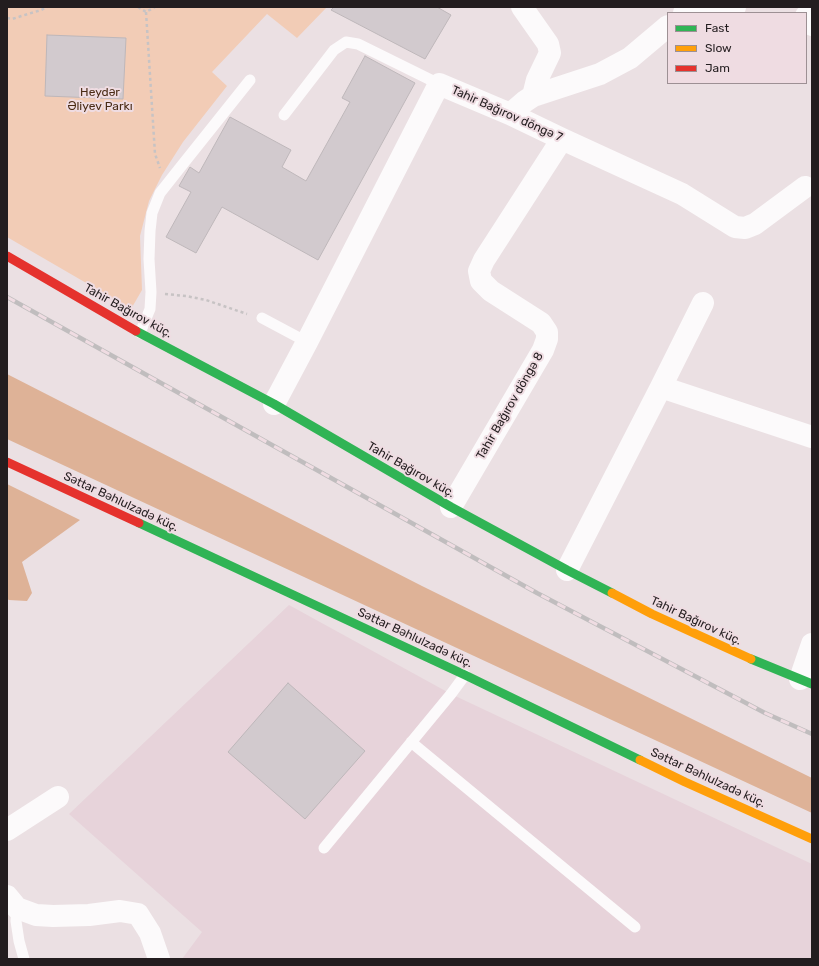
<!DOCTYPE html>
<html>
<head>
<meta charset="utf-8">
<style>
  body { margin:0 }
  #map { position:relative; width:819px; height:966px; overflow:hidden; background:#ebe0e3; font-family:Rubik,sans-serif }
  canvas { display:block }
  .frame { position:absolute; inset:0; border:8px solid #231d1f; pointer-events:none }
  .legend { position:absolute; left:667px; top:12px; width:140px; height:72px; box-sizing:border-box; background:#efdce2; border:1px solid #9d9094; margin:0; padding:5px 7px; list-style:none; font-size:12px; color:#231d1f }
  .legend li { display:flex; align-items:center; gap:8px; height:20px }
  .legend b { width:20px; border:1px solid #9d9094 }
</style>
</head>
<body>
<div id="map">
<canvas width="819" height="966"></canvas>
<div class="frame"></div>
<ul class="legend">
<li><b style="height:5px;background:#30b455"></b>Fast</li>
<li><b style="height:5px;background:#ff9f0a"></b>Slow</li>
<li><b style="height:5px;background:#e5322d"></b>Jam</li>
</ul>
</div>
<script>
const ctx = document.querySelector('canvas').getContext('2d');
ctx.lineJoin = 'round';
function paint(path, color) { ctx.fillStyle = color; ctx.fill(path, 'evenodd'); }
const toPath = rows => new Path2D(rows.map(r => 'M' + r).join(''));
function stroke(path, color, width, dash) { ctx.strokeStyle = color; ctx.lineWidth = width; ctx.lineCap = dash ? 'butt' : 'round'; ctx.setLineDash(dash || []); ctx.stroke(path); }
function write(font, color, halo, rows, align = 'center') {
  ctx.font = font + ' Rubik,sans-serif'; ctx.lineWidth = 4; ctx.setLineDash([]); ctx.textBaseline = 'middle'; ctx.strokeStyle = halo; ctx.fillStyle = color; for (const [text, x, y, turn = 0] of rows) {
    ctx.save(); ctx.translate(x, y); ctx.rotate((+turn || 0) * Math.PI / 180); ctx.textAlign = isNaN(turn) ? turn : align; if (halo) ctx.strokeText(text, 0, 0); ctx.fillText(text, 0, 0); ctx.restore();
  }
}
const built = toPath([
  [289,605,451,694,812,864,812,959,182,959,202,932,69,814]
]);
const green = toPath([
  [7,7,327,7,297,38,267,14,212,72,227,86,183,142,162,175,149,201,140,236,142,290,131,309,7,237]
]);
const forest = toPath([
  [7,374,422,586,812,778,812,813,7,439],
  [7,484,80,520,22,562,32,593,27,601,9,600,7,599]
]);
const building = toPath([
  [334,7,437,7,451,15,425,59,331,10,334,7],
  [47,35,126,38,123,99,45,96,47,35],
  [365,56,415,83,318,260,222,207,196,253,166,237,191,192,179,186,190,167,199,173,230,117,291,150,282,167,306,181,350,102,342,98,365,56],
  [288,683,365,751,305,819,228,752,288,683]
]);
const path = toPath([
  [138,7,146,12,155,7],
  [146,12,155,154,160,168],
  [7,18,12,19,41,10,47,7],
  [165,294,186,296,206,300,247,314]
]);
const lane = toPath([
  [284,115,334,50,346,42,358,44,439,84],
  [262,318,307,342],
  [140,333,150,309,151,292,149,259,150,231,152,213,160,193,179,169,250,80],
  [411,742,635,927],
  [324,848,451,694,465,675],
  [17,908,16,921,19,941,24,959]
]);
const street = toPath([
  [522,7,548,44,550,53,537,80,533,96],
  [684,13,685,12,696,8,705,9,716,13],
  [719,13,729,11,735,7],
  [806,16,812,25],
  [510,114,524,102,533,96,600,74,630,58,668,26],
  [661,387,812,437],
  [274,404,307,342,439,84,510,114,562,139,682,194,735,227,745,228,755,224,805,187],
  [451,507,543,350,547,339,547,332,541,323,491,291,481,281,479,271,484,260,562,139],
  [567,570,661,387,703,303],
  [800,679,812,644],
  [7,830,58,797],
  [7,896,17,908,36,915,53,916,89,915,120,911,138,914,150,933,159,959]
]);
const fast = toPath([
  [136,331,274,404,451,507,567,570,612,593],
  [139,523,465,675,640,760],
  [751,659,812,684]
]);
const slow = toPath([
  [612,593,652,614,751,659],
  [640,760,685,782,812,839]
]);
const jam = toPath([
  [7,256,136,331],
  [7,462,139,523]
]);
const rail = toPath([
  [7,297,537,593,765,713,812,734]
]);
const parkNames = [
  ["Heydər",100,93],
  ["Əliyev Parkı",100,107]
];
const streetNames = [
  ["Tahir Bağırov döngə 7",507,114,24],
  ["Tahir Bağırov küç.",128,311,29],
  ["Tahir Bağırov döngə 8",510,406,-60],
  ["Tahir Bağırov küç.",411,470,30],
  ["Səttar Bəhlulzadə küç.",121,502,25],
  ["Tahir Bağırov küç.",696,621,25],
  ["Səttar Bəhlulzadə küç.",415,638,25],
  ["Səttar Bəhlulzadə küç.",708,778,25]
];
paint(built, '#e7d3da');
paint(green, '#f2ccb6');
paint(forest, '#deb297');
paint(building, '#d2cace');
stroke(building, '#beb7ba', 1);
stroke(path, '#c7c3c4', 2.5, [3, 3]);
stroke(lane, '#fcfafb', 11);
stroke(street, '#fcfafb', 22);
stroke(fast, '#30b455', 9);
stroke(slow, '#ff9f0a', 9);
stroke(jam, '#e5322d', 9);
stroke(rail, '#c0bdbe', 4.5);
stroke(rail, '#efdce2', 3, [9]);
write('12px', '#492b15', '#efdce2', parkNames);
write('12px', '#231d1f', '#efdce2', streetNames);
</script>
</body>
</html>
